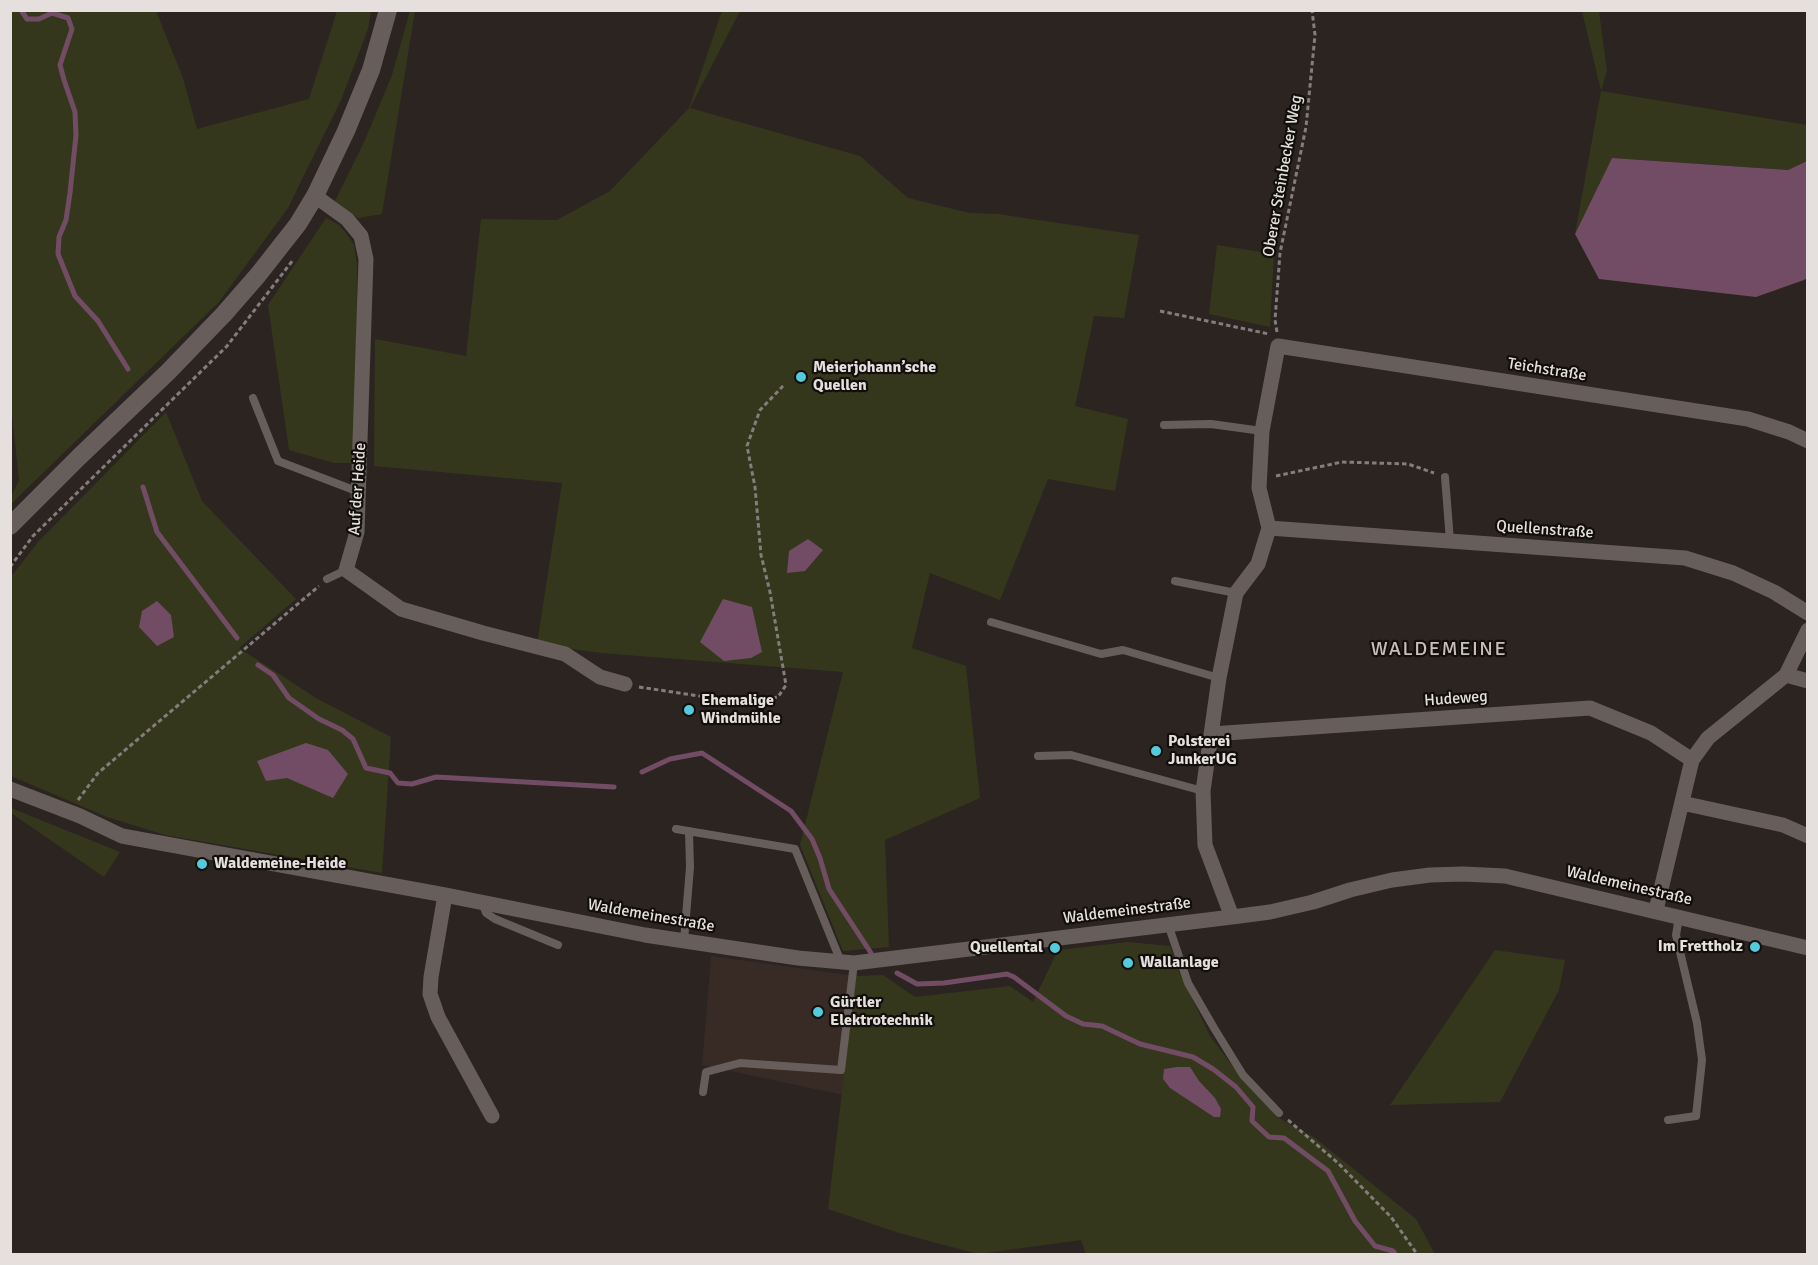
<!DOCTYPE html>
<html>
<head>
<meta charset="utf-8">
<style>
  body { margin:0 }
  #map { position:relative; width:1818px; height:1265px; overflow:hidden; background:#2b2421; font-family:Signika,sans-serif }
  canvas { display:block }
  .frame { position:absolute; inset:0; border:12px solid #e5e0de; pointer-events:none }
</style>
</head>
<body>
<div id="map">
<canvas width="1818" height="1265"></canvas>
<div class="frame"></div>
</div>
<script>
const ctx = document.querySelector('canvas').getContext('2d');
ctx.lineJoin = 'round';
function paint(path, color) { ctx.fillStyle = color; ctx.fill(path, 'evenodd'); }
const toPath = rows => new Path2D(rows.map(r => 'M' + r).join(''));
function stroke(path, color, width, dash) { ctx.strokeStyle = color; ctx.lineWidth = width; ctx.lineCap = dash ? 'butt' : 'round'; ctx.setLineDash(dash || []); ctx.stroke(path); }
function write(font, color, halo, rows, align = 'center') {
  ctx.font = font + ' Signika,sans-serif'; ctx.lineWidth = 4.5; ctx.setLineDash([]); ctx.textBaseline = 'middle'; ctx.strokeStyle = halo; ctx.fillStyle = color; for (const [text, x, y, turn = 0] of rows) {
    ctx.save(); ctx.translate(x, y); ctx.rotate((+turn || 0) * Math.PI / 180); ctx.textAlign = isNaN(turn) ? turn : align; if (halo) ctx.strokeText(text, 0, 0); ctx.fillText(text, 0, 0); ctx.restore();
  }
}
const built = toPath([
  [711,956,856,976,843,1095,702,1065]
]);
const green = toPath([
  [11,10,156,11,183,78,197,129,309,99,337,11,371,11,368,29,341,100,288,208,219,302,11,504,11,497,19,480,10,396],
  [410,11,415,11,382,214,358,218,335,201,365,140,392,75],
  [722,11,740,11,690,108,860,156,908,198,970,213,998,214,1139,235,1124,318,1094,316,1075,406,1128,419,1115,491,1048,479,1000,600,930,573,912,648,966,666,980,798,885,840,889,947,843,951,800,845,843,672,601,653,537,644,562,483,374,466,375,339,466,356,481,219,557,220,610,191,689,108],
  [1582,11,1599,11,1607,71,1601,91,1807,125,1807,161,1788,170,1612,158,1575,234,1601,91],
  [326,218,339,225,346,233,354,245,357,264,356,463,334,463,289,450,268,305],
  [1217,245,1274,254,1270,327,1209,314],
  [166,412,202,501,296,599,239,648,316,698,391,737,382,873,165,835,107,817,11,776,10,578,38,542],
  [10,808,11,808,120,852,104,877,11,813],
  [1128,942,1170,946,1178,969,1210,1036,1237,1072,1277,1117,1315,1138,1416,1219,1435,1254,1086,1254,1081,1240,978,1254,899,1233,828,1209,856,976,883,975,915,997,1010,986,1033,1002,1058,950],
  [1495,950,1565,960,1559,990,1500,1102,1390,1105]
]);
const water = toPath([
  [1612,158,1788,170,1807,161,1807,278,1804,280,1756,297,1599,279,1575,234],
  [808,539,823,550,805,571,787,573,789,551],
  [723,599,752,607,762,652,751,658,724,661,700,642],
  [157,601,171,615,174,637,157,646,139,627,142,611],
  [306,743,328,750,348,774,333,798,287,778,266,781,257,761],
  [1177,1067,1190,1067,1199,1081,1215,1098,1221,1109,1220,1117,1214,1117,1170,1088,1163,1079,1164,1069]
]);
const stream = toPath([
  [21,10,27,19,39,19,52,13,68,18,72,29,60,65,64,80,75,112,76,135,70,193,66,220,59,237,58,254,75,296,98,321,128,369],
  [143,487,157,532,237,638],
  [258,665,273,675,289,698,319,719,342,730,353,739,366,768,390,773,398,783,412,784,436,777,614,787],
  [642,772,670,759,702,753,791,811,812,839,820,858,829,889,871,953],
  [897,973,917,984,944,983,1007,974,1014,977,1066,1016,1083,1024,1102,1026,1140,1044,1193,1057,1213,1069,1236,1087,1253,1107,1252,1121,1269,1137,1284,1138,1328,1171,1355,1221,1375,1246,1393,1251,1395,1254]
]);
const path = toPath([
  [1160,311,1269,334],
  [1277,332,1275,320,1280,253,1306,127,1315,35,1312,10],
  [1276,476,1342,462,1408,464,1434,473],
  [10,567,33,536,227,346,293,260],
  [639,687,746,703,778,697,786,685,770,592,761,555,755,487,747,446,760,410,783,386],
  [78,800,98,773,319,586],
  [1288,1120,1338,1163,1391,1217,1417,1254]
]);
const service = toPath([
  [253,398,278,461,359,492],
  [1164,425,1211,424,1262,431],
  [1445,477,1450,541],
  [327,579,346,570],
  [1175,581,1236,593],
  [991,622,1101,654,1123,650,1219,678],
  [1038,756,1071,755,1203,791],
  [676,829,795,849,841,962],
  [482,902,486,913,495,919,558,945],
  [1168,924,1188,983,1214,1028,1243,1075,1279,1113],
  [684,941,690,867,689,831],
  [703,1092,706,1072,740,1063,841,1070,854,963],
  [1668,1120,1696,1116,1702,1060,1697,1023,1676,935,1679,917]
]);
const minor = toPath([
  [315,196,347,219,361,236,366,259,357,532,346,570,401,609,483,633,565,654,600,677,625,684],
  [1269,528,1685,558,1733,573,1774,592,1808,613],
  [1786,675,1808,681],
  [1211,734,1590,708,1651,733,1692,760],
  [10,789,80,816,122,836,445,895,645,935,798,958,854,963,1232,917,1270,912,1313,902,1350,890,1392,880,1430,875,1463,874,1505,876,1808,948],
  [1682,803,1783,825,1808,836],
  [445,895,431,977,430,994,438,1017,492,1116],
  [1656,910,1692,760,1708,738,1786,675,1808,630],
  [1232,917,1205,845,1203,791,1219,678,1236,593,1258,564,1269,528,1259,488,1262,431,1278,346,1748,419,1789,432,1808,441]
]);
const tertiary = toPath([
  [10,526,79,457,168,372,224,314,258,275,298,224,315,196,346,131,371,70,388,10]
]);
const markers = [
  [801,377,6,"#54cadd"],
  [689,710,6,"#54cadd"],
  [1156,751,6,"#54cadd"],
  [202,864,6,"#54cadd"],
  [1755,947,6,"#54cadd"],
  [1055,948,6,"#54cadd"],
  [1128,963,6,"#54cadd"],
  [818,1012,6,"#54cadd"]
];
const streetNames = [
  ["Oberer Steinbecker Weg",1283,176,-80],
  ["Teichstraße",1547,370,9],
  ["Auf der Heide",358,489,-86],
  ["Quellenstraße",1545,530,4],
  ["Hudeweg",1456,699,-4],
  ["Waldemeinestraße",1629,886,13],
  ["Waldemeinestraße",1127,911,-7],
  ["Waldemeinestraße",651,916,10]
];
const poiNames = [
  ["Meierjohann’sche",813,368],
  ["Quellen",813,386],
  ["Ehemalige",701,701],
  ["Windmühle",701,719],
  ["Polsterei",1168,742],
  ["JunkerUG",1168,760],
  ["Waldemeine-Heide",214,864],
  ["Im Frettholz",1743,947,"right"],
  ["Quellental",1043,948,"right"],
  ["Wallanlage",1140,963],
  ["Gürtler",830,1003],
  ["Elektrotechnik",830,1021]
];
const quarterNames = [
  ["WALDEMEINE",1439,650]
];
paint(built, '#382b25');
paint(green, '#35371d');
paint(water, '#724c64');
stroke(stream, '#724c64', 5);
stroke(path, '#837d7b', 3, [4.5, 3]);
stroke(service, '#675e5b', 8);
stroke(minor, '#675e5b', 15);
stroke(tertiary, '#675e5b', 18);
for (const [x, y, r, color] of markers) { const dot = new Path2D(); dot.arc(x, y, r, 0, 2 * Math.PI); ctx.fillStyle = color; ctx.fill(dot); stroke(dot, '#110e0c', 2); }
write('16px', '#e5e0de', '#110e0c', streetNames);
write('bold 16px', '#e5e0de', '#110e0c', poiNames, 'left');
ctx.letterSpacing = '1.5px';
write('20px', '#c7beba', '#110e0c', quarterNames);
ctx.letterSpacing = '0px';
</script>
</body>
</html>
